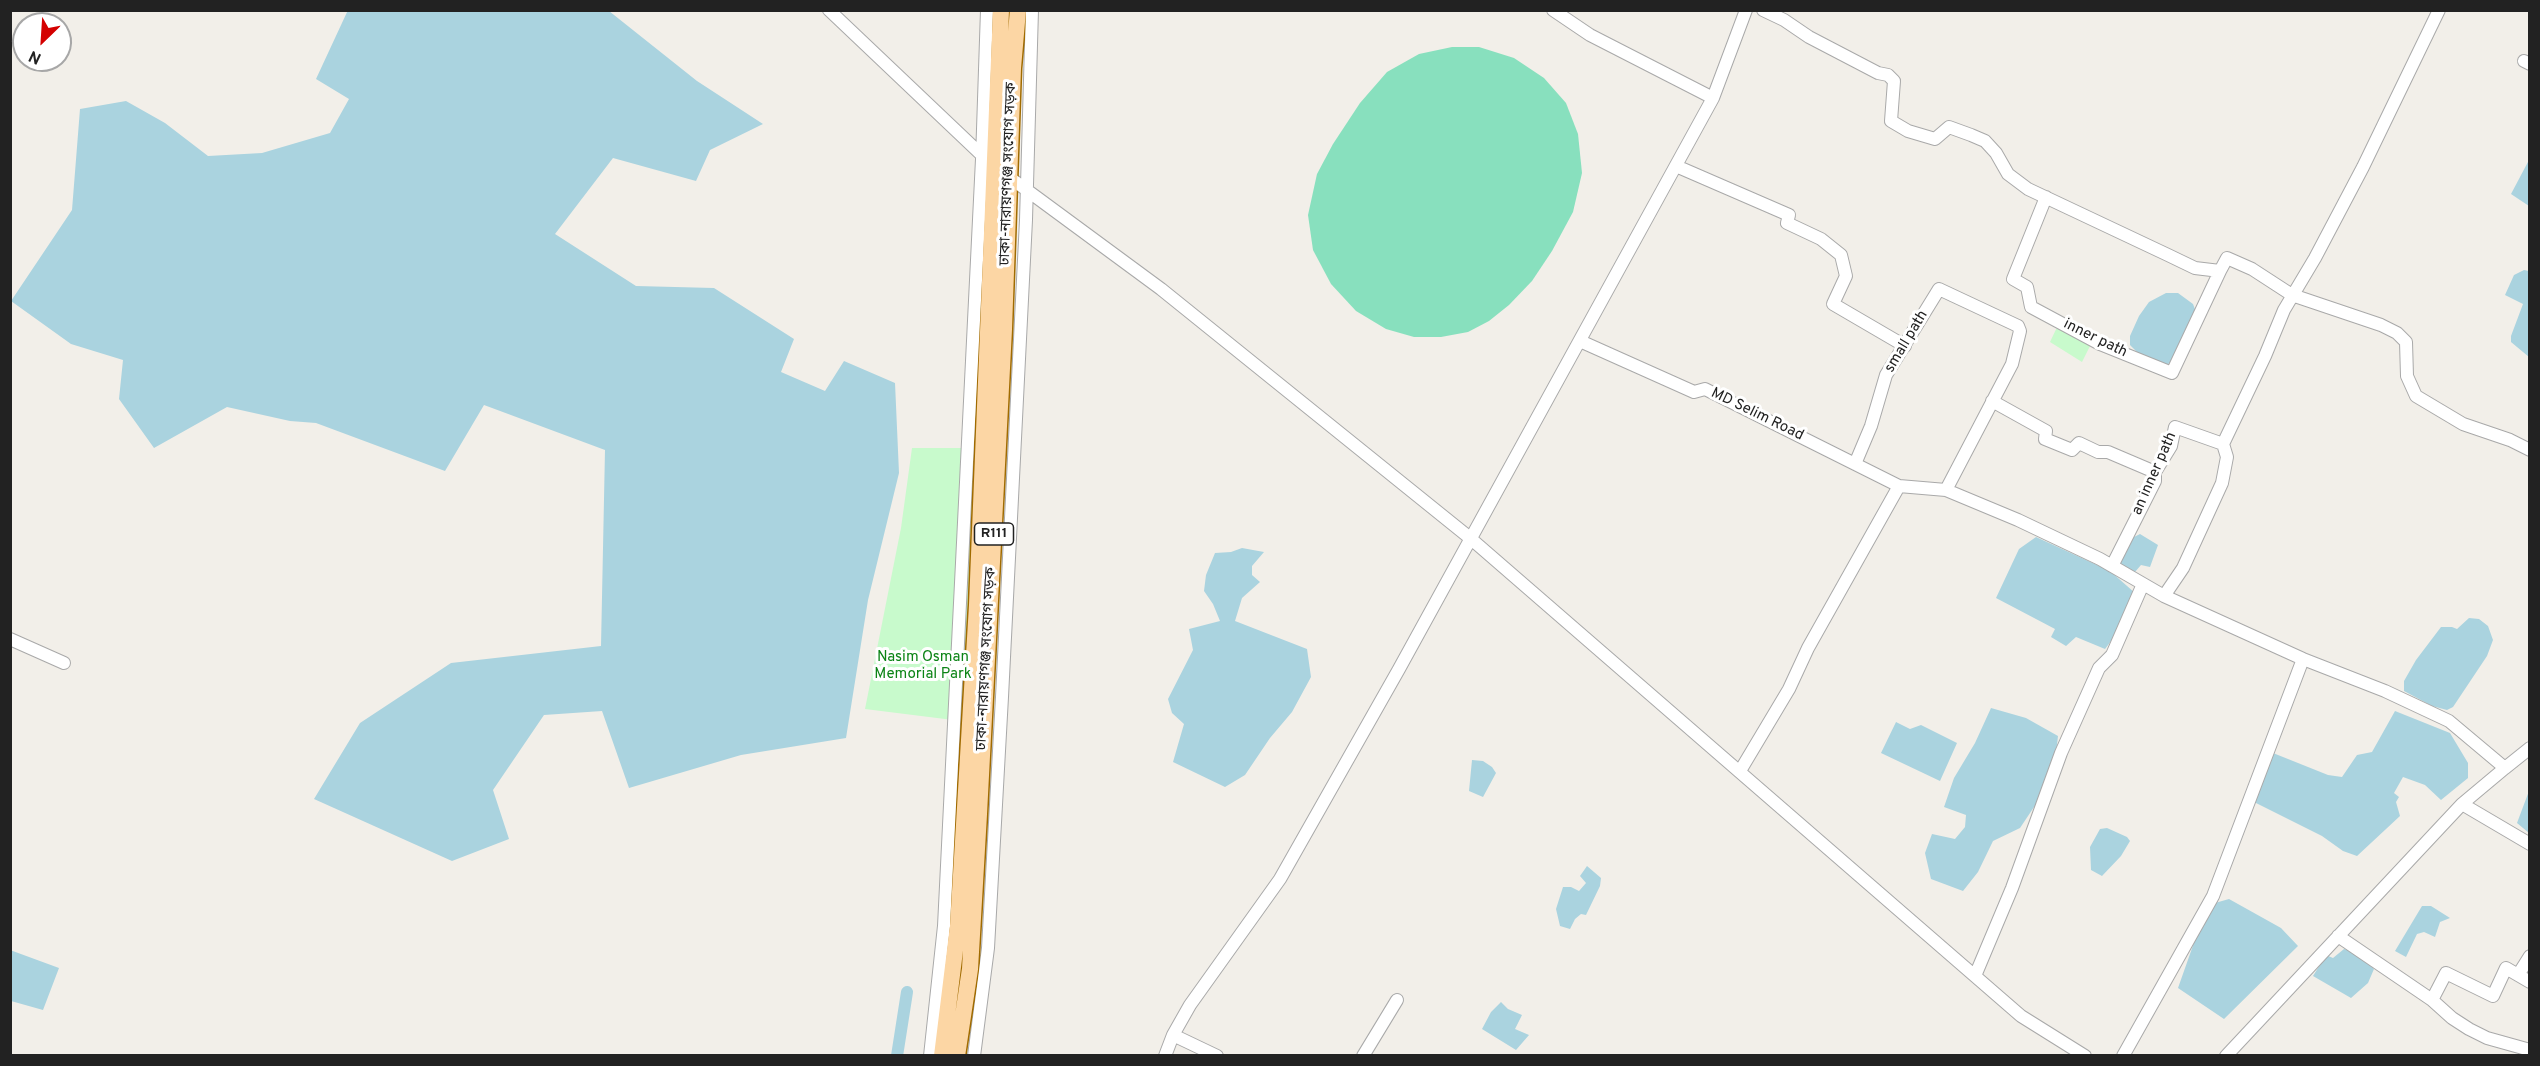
<!DOCTYPE html>
<html>
<head>
<meta charset="utf-8">
<style>
  body { margin:0 }
  #map { position:relative; width:2540px; height:1066px; overflow:hidden; background:#f2efe9; font-family:Overpass,sans-serif }
  canvas { display:block }
  .frame { position:absolute; inset:0; border:12px solid #222; pointer-events:none }
  .north { position:absolute; left:12px; top:12px; width:60px; height:60px; box-sizing:border-box; background:#fff; border:2px solid #a7a7a7; border-radius:50%; rotate:205deg; font-size:16px; font-weight:700; line-height:24px; text-align:center; color:#222 }
  .north::after { content:''; display:block; margin:auto; width:21px; height:27px; background:#d40000; clip-path:polygon(50% 0,100% 100%,50% 72%,0 100%) }
</style>
</head>
<body>
<div id="map">
<canvas width="2540" height="1066"></canvas>
<div class="frame"></div>
<div class="north">N</div>
</div>
<script>
const ctx = document.querySelector('canvas').getContext('2d');
ctx.lineJoin = 'round';
function paint(path, color) { ctx.fillStyle = color; ctx.fill(path, 'evenodd'); }
const toPath = rows => new Path2D(rows.map(r => 'M' + r).join(''));
function stroke(path, color, width, dash) { ctx.strokeStyle = color; ctx.lineWidth = width; ctx.lineCap = dash ? 'butt' : 'round'; ctx.setLineDash(dash || []); ctx.stroke(path); }
function write(font, color, halo, rows, align = 'center') {
  ctx.font = font + ' Overpass,"Noto Sans Bengali",sans-serif'; ctx.lineWidth = 6; ctx.setLineDash([]); ctx.textBaseline = 'middle'; ctx.strokeStyle = halo; ctx.fillStyle = color; for (const [text, x, y, turn = 0] of rows) {
    ctx.save(); ctx.translate(x, y); ctx.rotate((+turn || 0) * Math.PI / 180); ctx.textAlign = isNaN(turn) ? turn : align; if (halo) ctx.strokeText(text, 0, 0); ctx.fillText(text, 0, 0); ctx.restore();
  }
}
const park = toPath([
  [2059,323,2093,340,2082,362,2050,342],
  [912,448,982,448,969,722,865,709,901,528]
]);
const pitch = toPath([
  [1452,47,1479,47,1514,58,1544,78,1566,103,1578,134,1582,173,1573,212,1552,251,1532,281,1509,305,1489,321,1468,332,1441,337,1414,337,1386,329,1356,311,1331,284,1313,250,1308,215,1317,174,1333,144,1360,103,1387,72,1419,54]
]);
const water = toPath([
  [348,10,609,11,697,81,763,124,710,150,696,181,613,158,555,234,636,286,714,288,794,339,781,372,825,391,844,361,895,383,899,473,868,600,846,738,741,755,629,788,602,711,544,715,493,790,509,839,452,861,314,799,360,723,451,663,601,646,605,450,484,405,445,471,316,423,290,421,227,407,154,448,119,399,123,360,71,344,11,301,72,210,80,109,126,101,165,123,208,156,262,153,330,133,349,99,316,79],
  [2529,160,2529,206,2511,194],
  [2524,270,2529,271,2529,357,2511,342,2511,336,2523,304,2505,295,2514,275],
  [2166,293,2178,293,2193,304,2196,312,2172,362,2166,365,2140,355,2130,345,2130,336,2139,316,2149,302],
  [2140,534,2158,545,2150,567,2141,565,2135,572,2117,563,2130,539],
  [2036,537,2110,571,2135,593,2115,636,2105,649,2076,637,2066,646,2051,637,2055,629,1996,598,2019,549],
  [1242,548,1264,552,1252,566,1252,575,1260,582,1242,598,1235,621,1307,649,1311,677,1292,712,1270,738,1245,775,1225,787,1173,762,1184,724,1172,713,1168,699,1193,650,1189,629,1220,621,1213,604,1204,591,1206,575,1215,553,1231,552],
  [2469,618,2479,619,2488,626,2493,640,2487,656,2453,707,2447,710,2432,706,2404,691,2404,681,2416,660,2441,627,2452,627,2457,629],
  [1991,708,2026,718,2058,736,2055,763,2042,795,2020,828,1993,841,1978,872,1963,891,1931,879,1925,853,1932,834,1955,839,1965,827,1966,815,1944,807,1954,778,1975,743],
  [2395,711,2450,733,2468,763,2468,778,2441,800,2425,785,2403,777,2394,793,2399,797,2396,802,2400,816,2357,856,2343,851,2322,836,2252,801,2273,753,2328,775,2342,777,2357,755,2372,752],
  [1896,722,1910,729,1921,725,1957,743,1940,781,1881,753],
  [1472,760,1483,761,1492,767,1496,773,1483,797,1469,791],
  [2529,791,2529,833,2517,823],
  [2107,828,2127,837,2130,841,2121,856,2102,876,2091,870,2090,847,2100,829],
  [1587,866,1601,878,1600,886,1586,915,1581,914,1575,919,1570,929,1560,926,1556,909,1563,887,1571,887,1579,891,1586,883,1580,876],
  [2229,899,2281,928,2298,946,2224,1019,2178,988,2196,937,2215,903],
  [2422,906,2431,906,2450,918,2440,922,2435,937,2424,932,2417,934,2406,957,2395,951],
  [2344,949,2353,951,2374,969,2368,983,2351,998,2313,976,2326,955,2333,958],
  [10,950,59,968,43,1010,11,1001],
  [1501,1002,1508,1009,1522,1015,1515,1029,1529,1035,1516,1050,1482,1029,1491,1012]
]);
const canal = toPath([
  [897,1056,907,992]
]);
const minor = toPath([
  [829,10,987,160],
  [1763,10,1784,20,1809,37,1878,73,1888,75,1894,81,1891,121,1908,131,1935,139,1949,127,1971,135,1985,141,1996,153,2008,174,2028,189,2168,255,2195,268,2220,271,2227,258,2252,269,2292,295,2381,325,2397,333,2406,342,2407,376,2416,396,2463,424,2510,440,2530,450],
  [2524,61,2530,64],
  [1713,98,1746,10],
  [1676,166,1789,215,1787,223,1821,239,1841,255,1846,276,1833,304,1905,346],
  [1009,177,1161,289,1470,538,2021,1016,2085,1056],
  [2046,197,2013,279,2027,287,2031,307,2100,344,2172,373,2220,271],
  [1580,341,1694,392,1705,389,1899,486,1946,490,2018,520,2100,559,2164,596,2303,659,2385,691,2449,721,2505,768,2530,748],
  [1992,401,2046,431,2045,439,2072,450,2079,443,2098,452,2108,452,2155,472],
  [1855,464,1871,426,1886,375,1939,289,2018,326],
  [1946,490,2012,364,2020,331,2018,326],
  [2112,566,2155,481,2155,472,2171,446,2175,427,2223,444],
  [2164,596,2183,568,2222,483,2227,457,2223,444,2265,356,2284,310,2315,258,2363,167,2439,10],
  [10,639,64,663],
  [1740,771,1789,689,1808,648,1899,486],
  [2462,804,2530,844],
  [2338,936,2432,1000,2452,1018,2469,1029,2487,1038,2530,1050],
  [2518,975,2530,956],
  [1975,976,2012,888,2061,753,2099,668,2112,655,2143,584],
  [2432,1000,2446,973,2493,996,2506,968,2530,982],
  [1173,1035,1190,1005,1280,879,1399,669,1713,98,1590,35,1553,10],
  [930,1056,944,926,982,159,987,10],
  [974,1056,988,948,1002,697,1026,220,1032,10],
  [1165,1056,1173,1035,1217,1056],
  [1363,1056,1397,1000],
  [2123,1056,2213,896,2303,659],
  [2226,1056,2462,804,2505,768]
]);
const major = toPath([
  [942,1056,958,926,977,605,1001,10],
  [957,1056,970,969,979,814,1004,329,1013,68,1018,10]
]);
const shields = [
  [994,534,39]
];
const shieldNames = [
  ["R111",994,534]
];
const streetNames = [
  ["ঢাকা-নারায়ণগঞ্জ সংযোগ সড়ক",1009,174,-88],
  ["inner path",2095,339,26],
  ["small path",1907,342,-59],
  ["MD Selim Road",1757,415,26],
  ["an inner path",2155,474,-66],
  ["ঢাকা-নারায়ণগঞ্জ সংযোগ সড়ক",987,659,-87]
];
const parkNames = [
  ["Nasim Osman",923,658],
  ["Memorial Park",923,675]
];
paint(park, '#c8facc');
paint(pitch, '#88e0be');
paint(water, '#aad3df');
stroke(canal, '#aad3df', 12);
stroke(minor, '#a9a9a9', 14);
stroke(major, '#a06b00', 19);
stroke(minor, '#fff', 12);
stroke(major, '#fcd6a4', 16);
for (const [x, y, w] of shields) { const box = new Path2D(); box.roundRect(x - w / 2, y - 11, w, 22, 4.5); ctx.fillStyle = '#fff'; ctx.fill(box); stroke(box, '#222', 1.5); }
write('bold 14px', '#222', null, shieldNames);
write('15px', '#222', '#fff', streetNames);
write('15px', '#0c8416', '#fff', parkNames);
</script>
</body>
</html>
